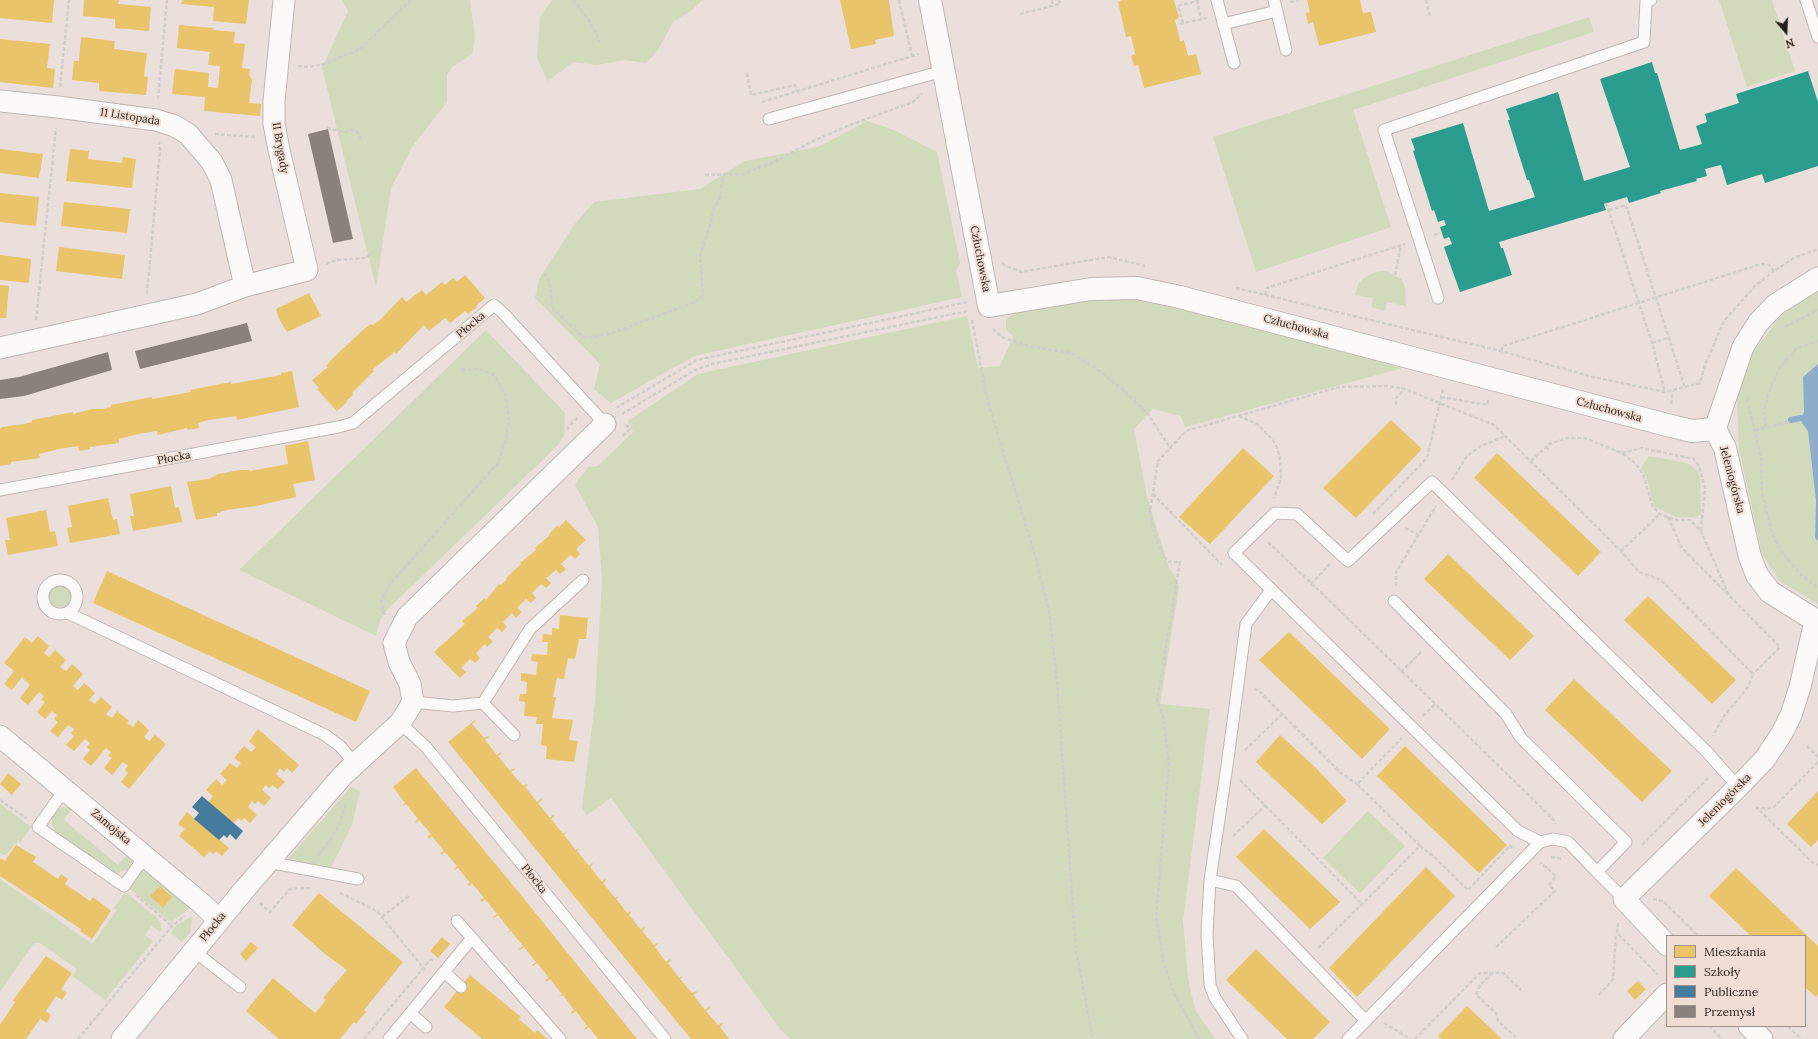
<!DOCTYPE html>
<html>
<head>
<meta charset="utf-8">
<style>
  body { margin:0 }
  #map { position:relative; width:1818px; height:1039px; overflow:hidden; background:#eadfda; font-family:Lora,serif }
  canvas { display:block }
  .legend { position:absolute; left:1666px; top:935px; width:140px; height:92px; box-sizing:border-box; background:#f0ddd4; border:1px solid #9e908a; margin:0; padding:5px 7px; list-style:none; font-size:12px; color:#241d1a }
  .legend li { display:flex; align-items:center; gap:8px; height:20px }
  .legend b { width:20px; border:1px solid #9e908a }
  .north { position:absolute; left:1766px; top:12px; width:40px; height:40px; -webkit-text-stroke:3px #f0ddd4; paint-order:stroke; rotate:161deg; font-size:11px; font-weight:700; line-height:16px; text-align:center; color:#241d1a }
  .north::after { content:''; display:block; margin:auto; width:14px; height:18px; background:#241d1a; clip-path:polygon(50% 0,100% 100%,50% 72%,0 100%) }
</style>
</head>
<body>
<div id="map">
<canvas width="1818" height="1039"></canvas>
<ul class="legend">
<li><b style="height:11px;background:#e9c46a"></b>Mieszkania</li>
<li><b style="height:11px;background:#2a9d8f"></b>Szkoły</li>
<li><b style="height:11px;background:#457b9d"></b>Publiczne</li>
<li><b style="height:11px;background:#8a817c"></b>Przemysł</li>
</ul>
<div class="north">N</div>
</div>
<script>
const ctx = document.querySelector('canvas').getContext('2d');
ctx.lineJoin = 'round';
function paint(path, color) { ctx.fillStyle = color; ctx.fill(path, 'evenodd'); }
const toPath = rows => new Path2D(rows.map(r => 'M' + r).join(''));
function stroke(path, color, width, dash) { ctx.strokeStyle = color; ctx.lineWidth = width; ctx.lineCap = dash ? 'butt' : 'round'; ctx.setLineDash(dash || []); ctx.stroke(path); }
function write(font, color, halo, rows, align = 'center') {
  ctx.font = font + ' Lora,serif'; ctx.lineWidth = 4; ctx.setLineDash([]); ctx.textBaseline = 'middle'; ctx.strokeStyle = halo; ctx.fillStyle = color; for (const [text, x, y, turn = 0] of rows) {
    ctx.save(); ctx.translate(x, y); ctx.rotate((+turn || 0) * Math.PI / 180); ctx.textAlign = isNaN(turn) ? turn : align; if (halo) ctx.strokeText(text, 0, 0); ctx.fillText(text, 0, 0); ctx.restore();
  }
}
const green = toPath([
  [342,0,470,0,475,37,472,54,452,67,447,75,447,102,412,147,391,188,376,287,322,68,348,11],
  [552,0,702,0,691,11,673,22,658,50,646,63,624,60,597,65,574,62,547,81,537,57,540,17],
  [1719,0,1772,0,1795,71,1747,87],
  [1589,17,1594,32,1353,110,1391,227,1256,272,1213,137],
  [867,121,894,130,937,152,960,263,956,271,962,297,694,356,611,403,594,389,600,364,535,298,539,279,574,225,594,202,700,189,745,161,818,147],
  [1386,271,1401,279,1405,287,1406,306,1387,302,1385,311,1371,307,1373,298,1355,295,1358,284,1365,277,1376,272],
  [1818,290,1818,364,1803,377,1804,412,1802,423,1808,431,1816,501,1815,538,1818,541,1818,604,1780,581,1762,554,1739,449,1737,400,1744,375,1754,351,1779,318,1804,298],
  [1104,299,1128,299,1182,309,1406,367,1185,427,1181,416,1153,409,1134,429,1147,497,1169,568,1175,576,1179,587,1160,704,1210,709,1183,921,1188,978,1195,1010,1215,1039,791,1039,781,1030,611,798,587,815,582,808,595,701,602,580,598,527,575,485,588,467,598,466,633,432,628,421,698,374,967,316,978,368,1000,366,1013,337,1006,329,1006,319,1019,311],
  [486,330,565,413,564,436,558,445,385,612,380,621,376,636,239,570],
  [1649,456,1687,463,1697,470,1700,477,1701,515,1693,517,1676,517,1655,507,1645,473,1641,468],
  '49 596a11 11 0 1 1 22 0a11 11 0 1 1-22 0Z',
  [351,787,360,791,352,825,331,868,288,859],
  [0,804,31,827,20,843,18,841,7,854,3,855,0,853],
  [62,807,72,808,64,820,118,865,127,855,131,857,132,862,128,869,115,874,56,832,52,825,52,819,55,812],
  [1368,811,1405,846,1360,893,1323,858],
  [140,871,147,871,186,902,190,908,171,922,128,887],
  [0,879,92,944,117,910,114,908,125,892,156,917,160,922,162,930,160,932,152,926,145,935,153,941,105,1000,73,976,77,969,40,943,34,943,0,992],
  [192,916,190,933,182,942,171,933,177,925]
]);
const water = toPath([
  [1818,364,1818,541,1815,538,1816,501,1808,431,1802,423,1801,418,1804,412,1803,377]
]);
const homes = toPath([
  [0,0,54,0,52,23,0,18],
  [84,0,119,0,118,4,151,7,149,31,115,28,115,19,83,16],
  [182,0,249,0,246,24,213,21,214,7,181,4],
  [840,0,889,0,894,36,875,40,876,44,851,49],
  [1122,0,1174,0,1179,18,1175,20,1180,41,1184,40,1188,56,1196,54,1201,74,1144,88,1138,65,1134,66,1131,56,1135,54,1131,36,1126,37,1118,2],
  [1307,0,1360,0,1363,13,1371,12,1376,32,1319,46,1313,22,1308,24,1306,13,1310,12],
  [179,25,214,28,213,30,235,32,234,43,245,44,242,68,250,69,249,74,252,80,249,103,261,104,260,116,204,111,205,97,172,94,175,69,209,73,208,87,218,88,220,66,208,65,210,52,177,48],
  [81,37,115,41,114,49,147,53,144,76,148,77,146,95,99,91,99,83,72,80,74,61,79,61],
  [0,39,50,44,47,68,55,69,53,88,0,82],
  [0,149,43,154,39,178,0,173],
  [70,149,89,151,88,159,122,163,123,157,136,159,132,188,66,181],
  [0,193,39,197,36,226,0,222],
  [64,202,130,209,127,233,61,226],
  [59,247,125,255,122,279,56,271],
  [0,255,31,259,29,283,0,280],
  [465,275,485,298,476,306,477,307,468,314,465,311,450,323,445,318,429,331,424,325,396,354,395,352,372,370,374,371,352,393,353,395,346,401,347,402,337,411,317,389,319,388,312,380,328,367,326,366,333,358,364,329,371,324,373,325,380,320,402,297,406,302,422,290,426,295,442,282,445,285,453,278,457,282],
  [0,285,9,286,6,318,0,318],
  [309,293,321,316,287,332,279,319,276,309],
  [292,371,299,407,237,420,236,416,208,420,198,423,199,428,187,430,187,428,158,435,157,431,138,434,119,439,119,443,90,447,90,449,79,451,78,446,59,449,39,454,40,458,11,462,11,464,0,466,0,429,2,427,24,424,32,422,32,420,73,412,73,414,92,409,103,409,111,407,111,405,152,397,152,399,191,392,190,390,231,382,231,384,281,375,281,373],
  [1391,420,1422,449,1356,518,1323,488],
  [308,441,315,480,293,484,296,497,256,506,227,510,217,513,217,516,196,520,187,482,209,479,218,474,240,470,249,470,250,471,288,464,285,446],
  [1243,448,1274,476,1210,544,1179,517],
  [1497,453,1601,552,1578,576,1474,478],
  [171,486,175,508,179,507,182,522,133,531,130,516,134,516,130,494],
  [108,498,113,520,117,519,120,534,70,543,67,528,72,527,68,506],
  [46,510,50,532,55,531,58,546,8,555,5,540,10,540,6,518],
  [566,520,586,540,576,549,580,554,575,559,570,555,561,564,566,569,560,574,556,570,546,578,551,583,546,588,541,584,532,593,536,598,531,603,526,599,517,608,522,612,516,618,512,613,503,622,507,627,502,632,497,628,488,637,493,641,487,647,485,644,476,653,480,658,475,663,470,659,461,668,466,672,460,678,434,652,465,624,462,621,478,608,476,606,485,598,486,600,499,584,501,585,507,579,506,578,521,564,520,563,536,550,535,548,550,535,549,534,558,525,559,527],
  [1448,554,1534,636,1510,660,1424,579],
  [107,571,370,691,356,722,93,603],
  [1648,596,1736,680,1712,704,1624,620],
  [560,615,588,618,586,639,579,639,575,659,568,658,564,679,557,678,553,697,556,697,552,718,573,720,569,740,578,741,574,762,546,759,547,746,541,745,543,724,536,724,537,717,524,716,525,702,519,701,520,694,526,694,527,682,521,681,521,673,536,675,538,662,531,661,532,654,547,655,548,642,542,642,543,634,552,635,552,628,559,629],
  [1289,632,1390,729,1362,759,1259,660],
  [38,636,49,646,44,653,49,657,55,650,66,660,60,667,66,671,72,664,83,674,73,686,78,690,84,683,95,693,89,700,95,704,101,697,112,707,106,714,112,718,117,711,129,721,127,723,133,727,138,720,149,730,144,737,149,741,155,735,166,744,129,789,121,782,128,773,125,770,128,766,123,762,112,775,104,768,112,758,108,756,111,752,106,748,91,766,83,759,90,750,87,747,90,743,85,739,74,751,66,745,74,736,71,733,74,729,68,725,58,737,50,731,58,722,54,719,57,715,52,711,45,719,37,712,45,702,41,700,44,696,39,692,28,705,20,698,30,685,22,677,12,690,4,684,14,671,4,663,25,637,32,643],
  [1574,679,1672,771,1642,802,1545,710],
  [475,720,476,721,472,724,484,738,488,736,489,737,485,740,497,755,501,752,502,753,498,756,510,771,514,768,515,769,511,772,523,786,527,784,528,785,525,787,537,802,541,799,542,800,538,803,550,818,553,815,555,816,551,819,563,834,567,831,564,835,576,850,580,848,577,851,589,866,592,863,593,864,590,867,602,882,605,879,606,880,603,883,615,898,619,896,616,899,627,913,632,911,629,915,641,930,644,927,645,928,642,931,654,945,657,943,658,944,655,947,666,962,670,959,671,960,668,963,679,978,684,975,680,979,692,993,696,991,697,992,693,995,705,1010,709,1007,710,1008,706,1011,718,1025,722,1023,723,1024,720,1027,729,1039,691,1039,448,742],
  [258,729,299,765,292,773,287,768,284,772,280,768,276,774,285,782,278,789,272,785,269,788,266,785,262,790,271,798,264,806,258,801,255,804,252,801,248,807,257,815,250,823,244,818,241,821,238,818,233,824,208,802,213,796,206,790,216,779,222,785,227,780,220,774,230,763,237,768,241,763,234,758,244,746,251,752,256,747,249,741],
  [1280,735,1316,768,1347,801,1322,824,1256,762],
  [1405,746,1507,845,1479,873,1377,776],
  [416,768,521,895,637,1039,598,1039,589,1027,585,1030,584,1029,587,1026,576,1011,572,1014,571,1012,574,1010,563,995,558,997,562,994,550,979,546,982,545,980,549,978,537,963,533,966,532,965,536,962,524,947,520,950,519,949,523,946,511,931,507,933,510,930,498,915,494,918,493,917,497,914,485,899,482,902,480,900,484,898,472,883,469,886,467,885,470,883,458,868,454,870,457,866,445,852,442,855,440,853,444,851,432,836,429,839,427,837,431,834,419,820,416,823,415,822,418,819,406,804,402,806,405,803,393,787],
  [8,773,21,784,12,795,0,784],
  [1818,791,1818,840,1811,847,1787,824],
  [187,812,229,848,222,856,216,851,213,854,210,851,204,857,179,836,185,829,178,824],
  [1264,829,1340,902,1310,929,1236,857],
  [16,845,36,857,33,862,58,879,61,874,68,879,65,884,90,901,93,897,111,911,92,939,80,931,81,929,0,876,0,858,5,861],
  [1426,867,1455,896,1357,997,1329,968],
  [1736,868,1818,946,1818,994,1816,997,1805,987,1805,936,1751,936,1709,896],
  [160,886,172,897,163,908,150,896],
  [319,893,403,962,364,1010,366,1012,356,1024,354,1022,340,1039,279,1039,246,1011,273,978,315,1013,326,1000,323,998,347,970,325,954,292,925],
  [442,937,450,944,438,958,430,951],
  [251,942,258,948,246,961,240,954],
  [1256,949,1330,1022,1313,1039,1287,1039,1226,980],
  [46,956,72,973,61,989,67,993,62,1000,56,996,46,1011,51,1015,47,1023,40,1019,26,1039,0,1039,0,1025,15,1002,13,1000],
  [470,975,521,1017,519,1019,535,1033,537,1030,547,1039,482,1039,444,1007],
  [1638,981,1646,989,1635,1000,1627,991],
  [1467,1006,1502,1039,1442,1039,1438,1036]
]);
const schools = toPath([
  [1652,62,1655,73,1657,73,1680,150,1702,144,1696,126,1707,122,1705,114,1739,103,1736,94,1808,71,1818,102,1818,166,1765,183,1762,174,1727,185,1721,165,1705,169,1707,176,1696,179,1697,181,1660,191,1661,193,1629,203,1627,197,1604,204,1606,210,1499,242,1501,248,1503,248,1512,275,1460,292,1444,247,1452,244,1449,237,1444,239,1440,227,1446,225,1444,220,1438,222,1434,210,1432,211,1413,151,1415,150,1411,139,1463,123,1489,211,1535,197,1529,180,1527,180,1508,120,1510,120,1506,109,1558,92,1584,181,1630,167,1600,79]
]);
const public = toPath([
  [202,796,243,831,236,840,230,834,227,838,224,835,219,840,194,819,199,813,192,807]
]);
const industry = toPath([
  [328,129,353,239,333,243,308,134],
  [247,323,252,341,140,369,135,351],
  [108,352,112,370,24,396,0,399,0,380,19,377]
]);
const stream = toPath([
  [1791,420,1801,418]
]);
const path = toPath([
  [573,0,588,19,596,32,599,42],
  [899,0,912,56],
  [1052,0,1053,5],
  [1197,0,1201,19],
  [1426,0,1430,17],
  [1290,2,1299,0],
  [1020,14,1060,4,1059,0],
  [1183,23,1178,6,1197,1],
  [1180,24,1207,18],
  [298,66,309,67,324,64,360,49,411,0],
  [747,73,751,95,795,85,796,91],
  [60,87,69,0],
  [158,99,167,0],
  [762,102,919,54],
  [327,128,345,132,354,130,358,133,363,142],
  [215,134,256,137],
  [705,175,744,174,774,162,813,141,850,125,913,102,922,94],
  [1606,203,1652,343,1665,392],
  [1609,210,1626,205,1685,388],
  [1434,235,1440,233],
  [326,264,337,260,366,258,372,252],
  [1002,264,1021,272,1108,257,1145,266],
  [544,273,549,281,553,309,583,337,595,337,612,333,695,302,703,295,700,256,711,222,713,212,720,197,723,175],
  [1395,275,1401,245],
  [1236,288,1501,351,1593,377,1665,392,1700,383,1705,365,1724,321,1756,285,1774,271],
  [147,294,160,150,159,142],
  [1265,295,1267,288,1279,284,1405,244],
  [36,320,56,128],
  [972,320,987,399,1035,555,1049,611,1057,683,1076,951,1093,1039],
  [1785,327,1818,310],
  [993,329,1002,337,1028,346,1071,353,1097,369,1122,389,1148,414,1170,448],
  [1652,343,1668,338],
  [1501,351,1503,346,1758,265,1764,264,1769,265,1774,271,1794,258,1818,249],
  [1441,397,1487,405,1488,400],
  [1747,399,1761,458,1762,493,1772,533,1780,549,1799,573,1818,588],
  [1671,404,1673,391],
  [1396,405,1396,398,1405,389],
  [616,408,697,360,968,302],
  [622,414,695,370,712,364,968,311],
  [1239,416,1257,424,1272,439,1277,448,1280,458,1281,478,1274,498],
  [1766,427,1764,413,1768,394,1780,367,1796,349,1818,341],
  [568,430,568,427,578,417],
  [1755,430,1788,422],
  [623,436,630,429,626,425],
  [1546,447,1550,451],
  [1622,453,1642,448,1694,459,1699,466,1705,488,1701,531],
  [1531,461,1549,444,1567,438,1584,438,1622,453,1636,464,1643,474,1653,507,1660,514,1667,517,1677,520,1690,520,1701,531,1729,596],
  [1452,480,1467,456,1479,447,1505,436],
  [1153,494,1222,565],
  [1373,514,1427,458,1443,389],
  [1668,517,1682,548,1780,647,1753,674],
  [1405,528,1418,535],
  [1268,542,1332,603,1552,818,1556,824],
  [1621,551,1660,514],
  [1311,584,1330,564],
  [1396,586,1396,572,1436,506],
  [385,615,381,601,390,584,498,463,505,443,509,420,505,394,494,375,477,369,460,370],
  [1401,672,1422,651],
  [1254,689,1258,690,1341,773,1357,784],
  [1423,716,1435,704],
  [1807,746,1818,757],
  [1245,750,1282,714],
  [1818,762,1773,808,1757,808,1812,862,1818,865],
  [1240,780,1362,904],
  [0,800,26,818],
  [1233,836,1266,805],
  [1642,845,1709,777],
  [1420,846,1433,856,1468,890,1510,846,1512,848],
  [319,855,337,830,346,804],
  [1551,857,1562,859],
  [340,893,377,911,425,970],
  [136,895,172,926],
  [1653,899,1663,901,1698,936],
  [260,903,270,912,290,889,311,888],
  [382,917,410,895],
  [1618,923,1617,933,1658,975],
  [1496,947,1555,891,1549,885,1556,876,1541,863],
  [1318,948,1420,846,1357,784,1402,738],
  [1493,973,1480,985,1476,995,1496,1013,1498,1021,1518,1039],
  [1599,995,1613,979,1616,934],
  [1384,1023,1411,1039],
  [1709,1026,1722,1039],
  [1788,1026,1801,1039],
  [78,1039,172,926,185,916],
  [364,1039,430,960,434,960],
  [1199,1039,1174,993,1164,964,1156,917,1169,763,1163,716,1157,701,1180,562,1169,562,1165,558,1155,537,1150,511,1158,461,1186,431,1339,387,1389,386,1405,389,1494,425,1621,551,1639,572,1661,580,1753,674,1748,687,1724,716,1713,736],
  [1415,1039,1480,973,1503,973,1521,990]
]);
const service = toPath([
  [1217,0,1234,63],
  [1274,0,1286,50],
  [1806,0,1818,37],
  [1223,24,1277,11],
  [769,119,943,71],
  [1438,298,1384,130,1644,42,1646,1,1651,0],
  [0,490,338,427,353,423,494,305,503,313,605,424],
  '43 597a17 17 0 1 1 34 0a17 17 0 1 1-34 0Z',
  [1394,601,1506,714,1521,738,1626,842,1597,872,1624,899],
  [68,613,325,735,340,746,355,764],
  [413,702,453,706,483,703,530,629,583,580],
  [483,703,514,735],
  [400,723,426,747,665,1039],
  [65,789,38,827,124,886,145,856],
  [1540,842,1553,839,1568,842,1597,872],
  [268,862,358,879],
  [1210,880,1236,886,1366,1021],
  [457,921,560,1039],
  [194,951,240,987],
  [444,972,461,987],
  [410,1013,426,1027],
  [389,1039,472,938],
  [1242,1039,1215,998,1210,985,1207,933,1210,880,1227,766,1246,624,1271,590],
  [1348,1039,1540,842,1518,831,1234,553,1275,513,1297,514,1348,561,1432,482,1707,752,1738,787]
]);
const minor = toPath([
  [0,101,58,107,156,120,175,126,188,134,212,162,221,180,245,286],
  [0,348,197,304,245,286,307,270,279,150,274,124,274,101,284,0],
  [1715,429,1743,347,1758,323,1775,305,1818,278],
  [0,736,201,903,219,920],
  [1667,945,1624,899,1738,787,1765,759,1782,733,1791,715,1800,687,1815,621],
  [1749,1026,1762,1039],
  [122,1039,244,890,343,775,400,723,413,702,410,684,399,662,394,643,407,617,605,424],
  [1624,1039,1667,994]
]);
const tertiary = toPath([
  [930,0,989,306,1091,289,1137,288,1180,297,1667,425,1692,431,1715,429,1725,448,1750,557,1757,575,1770,592,1818,622]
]);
const streetNames = [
  ["11 Listopada",130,117,9],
  ["II Brygady",280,148,80],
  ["Człuchowska",980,259,79],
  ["Płocka",471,325,-40],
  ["Człuchowska",1296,327,15],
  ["Człuchowska",1609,410,15],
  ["Płocka",174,458,-11],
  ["Jeleniogórska",1732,480,75],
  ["Jeleniogórska",1725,800,-45],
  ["Zamojska",111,827,40],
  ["Płocka",534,879,51],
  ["Płocka",213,927,-51]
];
paint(green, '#d1daba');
paint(water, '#8dadcd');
paint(homes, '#e9c46a');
paint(schools, '#2a9d8f');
paint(public, '#457b9d');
paint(industry, '#8a817c');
stroke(stream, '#8dadcd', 6);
stroke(service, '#c0b7b4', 13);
stroke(minor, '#c0b7b4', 23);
stroke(tertiary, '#c0b7b4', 24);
stroke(path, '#d0cecc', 2.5, [4, 2]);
stroke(service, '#fcfaf9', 11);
stroke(minor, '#fcfaf9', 21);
stroke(tertiary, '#fcfaf9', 22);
write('11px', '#241d1a', '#f0ddd4', streetNames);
</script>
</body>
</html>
